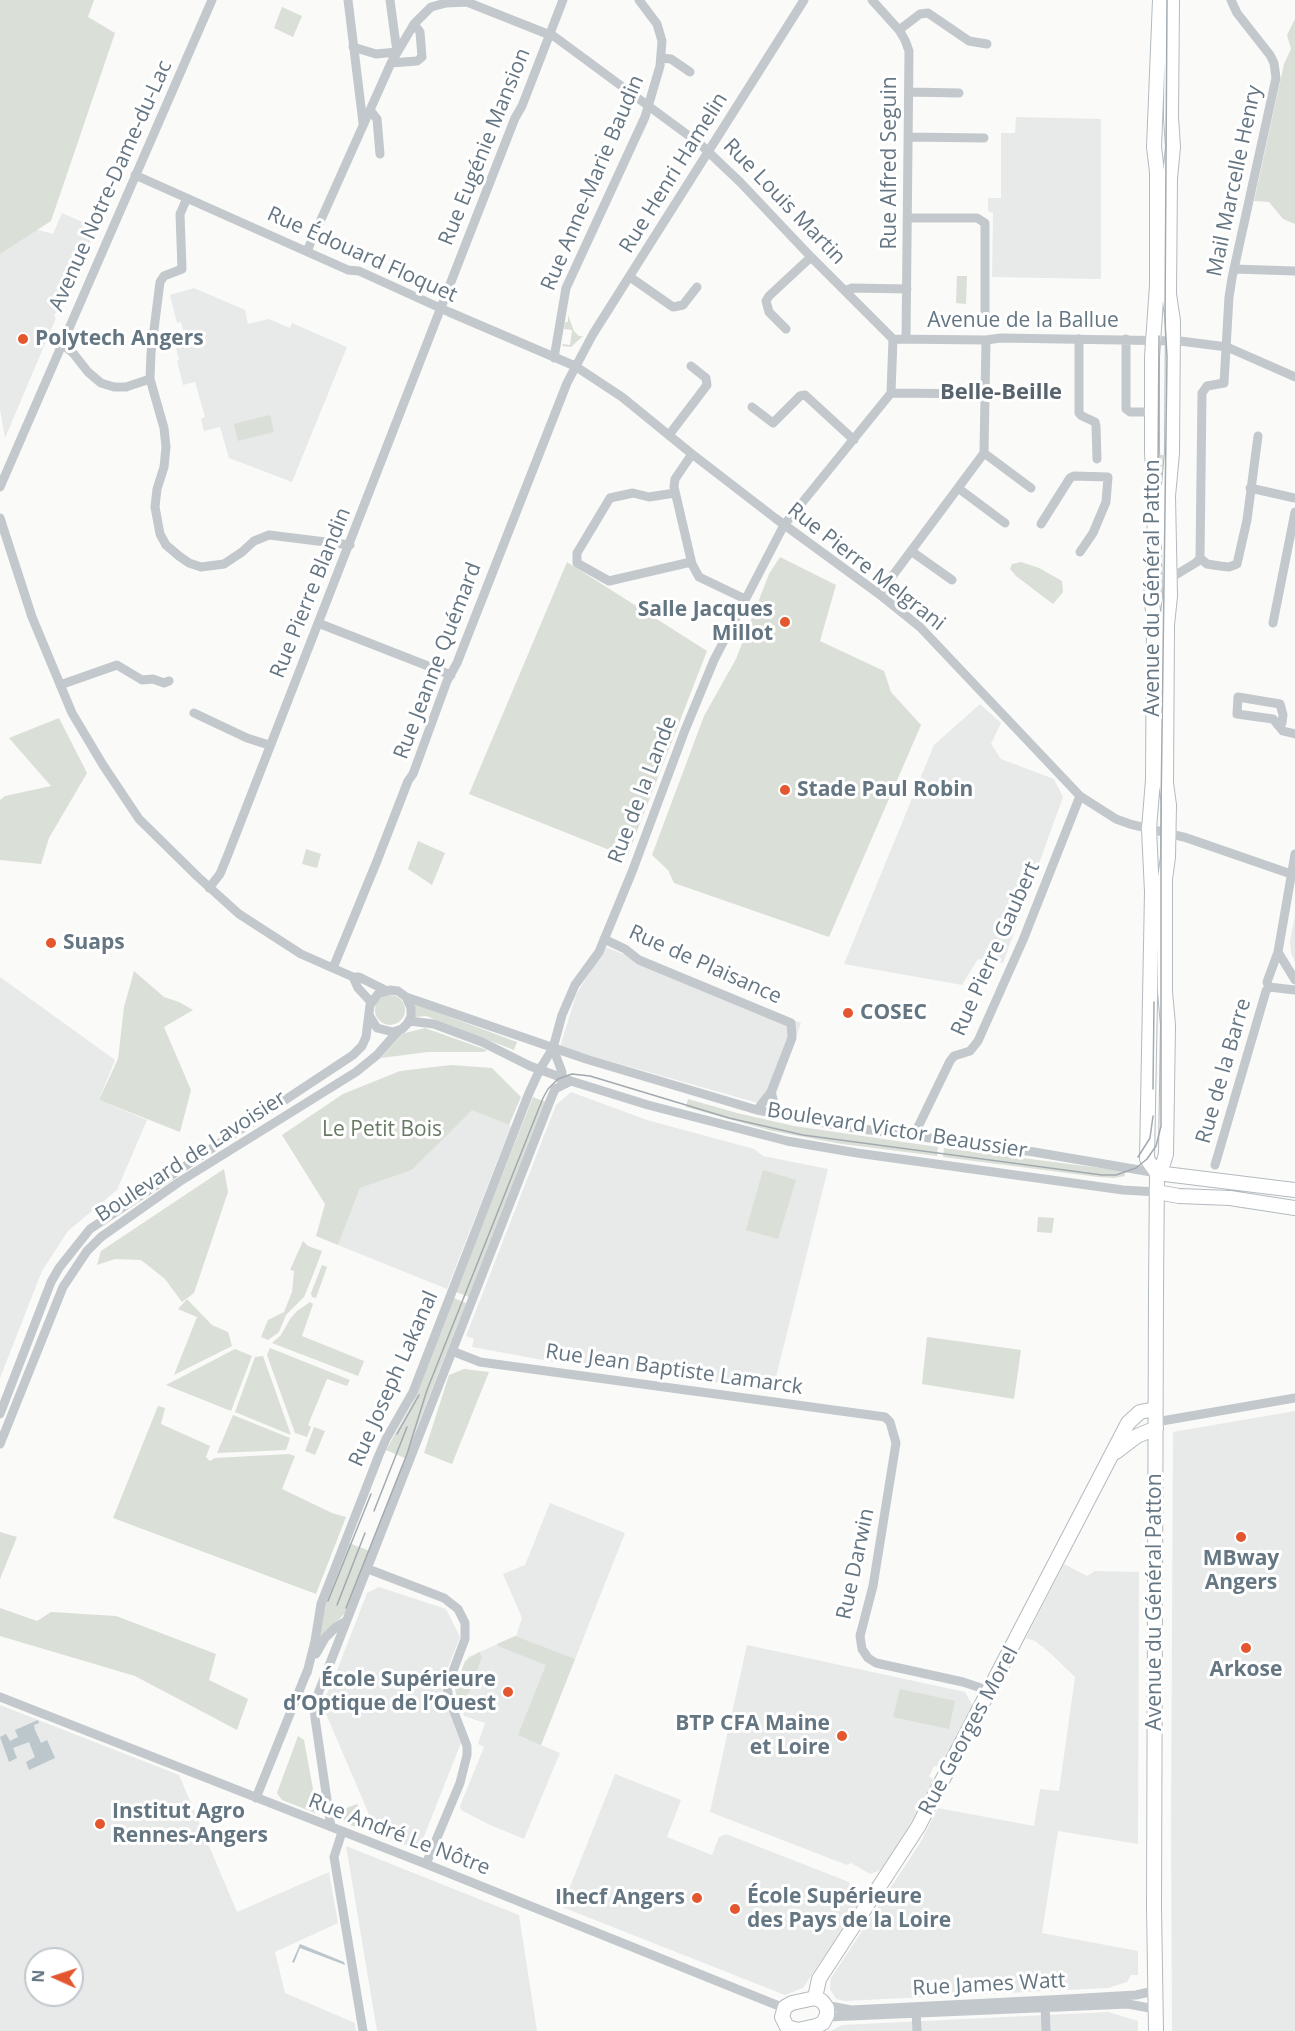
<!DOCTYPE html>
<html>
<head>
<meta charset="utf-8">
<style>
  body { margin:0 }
  #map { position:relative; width:1295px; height:2031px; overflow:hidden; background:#fafaf8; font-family:"Open Sans",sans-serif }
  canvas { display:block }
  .north { position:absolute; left:24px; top:1947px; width:60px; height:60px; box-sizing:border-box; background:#fff; border:2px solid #c1c8cd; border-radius:50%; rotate:273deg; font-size:16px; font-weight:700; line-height:24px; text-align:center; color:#657683 }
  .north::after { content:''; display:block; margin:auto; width:21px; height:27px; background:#e4572e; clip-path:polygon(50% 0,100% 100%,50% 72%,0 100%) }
</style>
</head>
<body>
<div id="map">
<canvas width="1295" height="2031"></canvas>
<div class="north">N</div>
</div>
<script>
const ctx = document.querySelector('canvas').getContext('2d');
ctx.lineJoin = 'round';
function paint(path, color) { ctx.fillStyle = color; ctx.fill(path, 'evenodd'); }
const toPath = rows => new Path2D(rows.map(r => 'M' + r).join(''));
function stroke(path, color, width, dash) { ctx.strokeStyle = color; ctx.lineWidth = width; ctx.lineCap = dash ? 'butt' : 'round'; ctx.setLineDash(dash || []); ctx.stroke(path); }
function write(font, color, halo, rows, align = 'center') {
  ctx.font = font + ' "Open Sans",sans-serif'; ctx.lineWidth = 6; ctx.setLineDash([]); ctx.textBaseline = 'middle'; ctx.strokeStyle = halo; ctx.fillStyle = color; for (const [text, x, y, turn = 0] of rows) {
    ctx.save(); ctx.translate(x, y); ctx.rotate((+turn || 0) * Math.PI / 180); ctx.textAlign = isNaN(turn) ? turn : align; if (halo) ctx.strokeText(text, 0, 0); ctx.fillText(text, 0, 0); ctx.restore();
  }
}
const built = toPath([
  [1016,117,1101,119,1101,279,992,277,993,213,988,211,988,198,1001,198,1001,133,1015,133],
  [62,213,96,228,59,311,57,310,54,316,56,318,5,438,0,410,0,219,53,234],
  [194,288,245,310,248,324,269,319,290,328,292,323,347,347,292,482,229,458,220,427,204,431,201,419,205,417,195,382,183,385,177,361,179,360,176,348,187,344,181,322,177,323,170,295],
  [980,704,1001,723,991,744,1001,759,1054,779,1063,797,1003,963,978,959,962,985,844,964,934,745],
  [1295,915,1295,962,1291,953,1290,941],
  [605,947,801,1023,772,1107,560,1047,576,995],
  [0,977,115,1060,99,1100,147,1120,117,1190,68,1231,42,1271,0,1378],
  [571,1092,647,1120,754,1149,763,1156,828,1169,773,1389,554,1362,472,1347,474,1339,466,1336,556,1105],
  [472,1109,511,1126,447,1289,338,1245,360,1188,412,1170],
  [1295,1411,1295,2031,1172,2031,1171,1830,1173,1432],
  [550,1503,625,1533,541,1745,560,1753,524,1839,488,1824,461,1810,460,1806,484,1747,478,1744,485,1723,464,1716,455,1689,468,1657,516,1636,522,1618,503,1574,525,1565],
  [1064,1564,1087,1576,1095,1571,1139,1572,1138,1844,1058,1831,1042,1933,1138,1951,1138,1975,1131,1975,1127,1982,1108,1988,845,2001,836,1999,830,1989,831,1978,920,1843,938,1808,1034,1826,1040,1789,1059,1791,1075,1677,1049,1652,1035,1641,1026,1638],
  [379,1587,446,1609,460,1637,443,1680,442,1694,461,1743,421,1844,413,1848,377,1833,323,1707,323,1700,331,1686,367,1593],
  [747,1645,965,1692,973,1706,941,1767,934,1766,929,1776,933,1780,908,1828,881,1870,870,1874,851,1863,847,1865,710,1812],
  [0,1705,179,1775,237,1912,329,1872,338,1923,275,1952,285,1993,355,2023,356,2031,0,2031],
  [36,1959,72,1959,72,1995,36,1995],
  [615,1774,681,1800,667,1837,712,1855,719,1837,726,1834,849,1882,857,1907,803,1988,785,1995,562,1907],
  [346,1846,519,1915,537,2031,377,2031],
  [1108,2012,1138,2021,1138,2031,831,2031,842,2025]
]);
const green = toPath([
  [0,0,94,0,88,17,115,33,51,221,0,254],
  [282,7,302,16,293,37,274,28],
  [1295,19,1295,224,1283,219,1269,202,1254,201,1284,64,1291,49,1287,35],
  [957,276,967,276,966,304,956,303],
  [568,315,574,331,579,336,583,336,571,347,562,346,563,344,570,345,572,330,564,329,565,322,568,322],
  [270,415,274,432,238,441,234,424],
  [1155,455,1169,455,1165,593,1157,593],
  [780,557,836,585,820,641,884,671,891,692,921,725,829,937,674,883,668,870,652,855,704,716,736,659,769,574],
  [567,562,707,651,627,857,469,794],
  [1021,562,1039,568,1062,581,1063,592,1053,604,1016,576,1010,569,1012,564],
  [59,718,87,773,49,838,41,864,0,860,0,800,5,796,51,786,9,738],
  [418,841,445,853,432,885,408,869],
  [306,849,321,854,317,868,302,864],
  [134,971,164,997,179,1002,193,1010,164,1027,191,1090,180,1132,99,1100,118,1059,124,1007],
  '375 1010a15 15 0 1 1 30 0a15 15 0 1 1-30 0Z',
  [415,1004,517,1042,514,1050,426,1016,415,1017],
  [425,1028,487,1050,484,1052,428,1052,381,1058,401,1034],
  [451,1065,492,1068,521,1097,509,1125,472,1110,412,1170,360,1188,338,1245,316,1236,325,1204,282,1135,343,1094,400,1071],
  [533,1097,546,1102,469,1297,456,1292],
  [688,1099,737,1113,794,1126,938,1147,937,1156,842,1144,772,1131,686,1107],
  [944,1148,1124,1171,1125,1176,1114,1178,1098,1177,943,1157],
  [224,1169,228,1192,194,1293,182,1302,165,1279,141,1260,115,1259,97,1265,101,1251],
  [763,1170,796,1180,778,1239,746,1230],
  [1038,1217,1054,1218,1052,1233,1037,1232],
  [303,1241,308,1246,322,1251,313,1275,304,1297,286,1315,279,1332,268,1340,261,1337,268,1320,284,1312,292,1292,294,1271,290,1270],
  [322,1265,327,1267,316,1298,312,1297,311,1293],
  [454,1298,466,1303,417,1427,407,1459,386,1450,412,1404],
  [187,1299,212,1325,228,1332,232,1346,174,1375,197,1317,178,1309],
  [310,1302,313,1304,302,1336,364,1361,358,1376,272,1343,281,1335,290,1319,297,1311],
  [927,1337,1021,1350,1014,1399,922,1384],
  [270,1348,350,1380,347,1386,327,1379,308,1425,311,1427,307,1437,295,1433,267,1355],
  [235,1349,252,1356,231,1411,166,1385],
  [263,1356,291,1435,235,1412,255,1357],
  [464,1369,489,1372,452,1464,424,1453,449,1375],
  [158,1406,165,1408,161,1424,210,1446,206,1457,210,1461,215,1458,289,1454,295,1456,282,1489,332,1513,346,1517,316,1594,113,1518],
  [233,1415,290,1438,286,1450,217,1453],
  [314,1427,325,1431,315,1455,305,1451],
  [0,1532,17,1537,0,1579],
  [349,1543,370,1551,347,1611,319,1640,323,1610],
  [0,1608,37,1621,51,1612,116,1616,216,1654,209,1680,248,1699,237,1730,135,1676,0,1636],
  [515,1636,575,1659,541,1745,518,1735,546,1665,498,1646,497,1644],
  [479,1652,482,1657,469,1692,458,1701,455,1689,465,1661],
  [900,1689,955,1701,949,1729,893,1717],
  [298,1736,304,1740,317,1811,315,1813,282,1800,277,1793],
  [357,1804,367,1826,364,1830,345,1823,339,1813,341,1810]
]);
const water = toPath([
  [38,1720,39,1723,34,1725,35,1730,41,1743,47,1740,55,1758,29,1770,26,1762,35,1757,29,1742,13,1748,17,1758,9,1762,0,1737,6,1734,10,1741,18,1737,15,1730],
  [300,1944,344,1962,345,1965,300,1948,294,1963,292,1962]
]);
const street = toPath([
  [348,0,363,123],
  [872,0,899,30,905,40,909,51,906,339],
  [899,30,920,14,928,13,969,41,987,44],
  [353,47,376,54,397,52,390,0],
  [661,58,671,59,690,72],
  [391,63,417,61,422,57,420,32,414,24],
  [909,92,959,93],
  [370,110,377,119,380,154],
  [908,137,984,138],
  [135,175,348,270,359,271,449,312,575,366,622,397,692,454,775,518,879,594,920,627,1080,796,1116,819,1130,824,1184,837,1291,874],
  [187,198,180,214,182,269,164,276,160,282,151,353,150,379,164,428,166,447,164,467,157,489,155,507,160,534,166,545,179,556,189,563,201,567,224,564,242,552,254,541,269,535,350,545],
  [908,218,977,218,985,223,985,317],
  [307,251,391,63,414,24,431,7,446,3,467,2,555,37,700,144,740,182,811,257,893,339],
  [1234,269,1295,271],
  [630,277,673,307,683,305,697,287],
  [845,291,852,288,907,289],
  [786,329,769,312,766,301,769,296,811,257],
  [893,339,986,340,1001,338,1180,341,1227,347,1295,377],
  [1079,339,1079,413,1082,416,1095,422,1096,426,1097,459],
  [1126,339,1126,409,1130,412,1153,412],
  [62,344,73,353,88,372,101,383,114,387,126,387,150,379],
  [554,358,566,288,645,117,660,66,662,41,657,24,639,0],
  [891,393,985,394],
  [891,393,893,339],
  [752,407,773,423,800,396,805,395,854,440],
  [669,435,707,385,706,378,691,366],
  [984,453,1031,488],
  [692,454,675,479,674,487,692,564,699,577,745,599],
  [0,487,212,0],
  [958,488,1005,523],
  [1250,488,1295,498],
  [675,493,649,497,633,493,610,498,577,553,577,563,609,581,691,562],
  [0,518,32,617,72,713,103,765,139,819,198,877,239,914,301,954,353,977,359,977,385,990],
  [1041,524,1070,478,1074,476,1108,477,1106,502,1093,533,1080,552],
  [911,551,952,580],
  [1200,558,1207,564,1220,566,1229,567,1237,564,1247,520,1258,436],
  [1169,579,1197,562,1200,558,1202,393,1207,386,1224,383,1229,297,1232,278,1276,78,1274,63,1270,55,1237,13,1231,0],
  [879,594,984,453,986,340],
  [318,623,451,675],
  [1273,623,1295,512],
  [60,685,117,665,142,680,153,679,164,683,169,681],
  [194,713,247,738,269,745],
  [1279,725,1282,723,1283,715,1280,704,1238,697,1237,714,1273,719,1283,731,1295,734],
  [209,888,220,874,227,857,463,251,515,118,522,106,563,0],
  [604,939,625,949,639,960,791,1023,792,1038,771,1092,757,1110],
  [1278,952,1295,980],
  [333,968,377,861,408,781,413,774,447,681,457,663,567,383,593,334,804,0],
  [353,977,358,988,371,1002],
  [1269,987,1295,990],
  [406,997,586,1059,757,1110,840,1126,1034,1152,1157,1173],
  [409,1021,434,1024,482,1042,530,1066,571,1081,648,1105,787,1141,857,1153,1123,1190,1157,1192],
  [553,1048,562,1072,561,1080],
  [771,1092,777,1114],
  [916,1136,918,1127,950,1061,954,1056,970,1051,978,1041,1023,940,1080,796],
  [1215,1165,1266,991,1269,987,1267,982,1278,952,1295,854],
  [452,1351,480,1362,885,1417,890,1422,896,1443,873,1586,860,1636,862,1649,868,1658,876,1663,963,1682,990,1691],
  [0,1414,51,1282,59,1268,90,1229,353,1055,362,1046,366,1037,370,1005,378,994,390,990,398,991,406,997,411,1008,411,1017,407,1024,402,1029,393,1032,377,1028,369,1015],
  [1156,1422,1295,1398],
  [0,1444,63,1287,87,1251,101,1237,179,1182,356,1072,377,1055,398,1031],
  [368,1569,444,1598,458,1609,465,1623,465,1639,447,1687,449,1699,467,1746,467,1755,460,1783,426,1864],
  [316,1654,325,1638,336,1627,346,1621],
  [307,1673,315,1641,321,1604,379,1455,386,1439,413,1392,529,1093,540,1069,553,1048,562,1015,575,985,599,952,632,872,685,730,714,660,784,525,891,393],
  [0,1697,426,1864,784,2008],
  [256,1798,308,1669],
  [331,1827,315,1718,314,1706,316,1699,550,1101,555,1089,571,1081],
  [342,1832,334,1857,363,2031],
  [1045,2003,1046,2031],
  [825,2005,851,2010,1067,1999,1136,1995,1154,1991],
  [916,2009,917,2031],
  [827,2017,1128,2004,1155,2009]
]);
const secondary = toPath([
  [1157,1173,1147,1159,1152,892,1149,829,1153,780,1154,618,1151,596,1154,567,1155,500,1152,452,1152,357,1157,285,1157,172,1154,147,1160,0],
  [1157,1173,1295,1190],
  [1157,1192,1179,1196,1230,1198,1295,1208],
  [1116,1452,1137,1436,1156,1428],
  [815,1998,819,1979,918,1827,1128,1423,1140,1412,1155,1409],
  [815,1998,822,2001,827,2008,827,2015,823,2023,816,2026,798,2030,787,2027,782,2017,785,2007,792,2003,815,1998],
  [1156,2031,1154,1907,1156,1291,1157,1173,1163,1164,1166,1154,1168,1025,1165,992,1165,879,1168,857,1169,805,1166,783,1167,625,1170,596,1168,496,1172,453,1173,321,1169,294,1170,178,1173,147,1171,117,1172,0]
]);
const tram = toPath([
  [1158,474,1159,336],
  [1153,1089,1154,1002],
  [1138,1157,1150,1138,1153,1116],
  [397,1434,419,1395],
  [374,1511,407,1427],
  [328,1601,371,1494],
  [337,1605,365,1533],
  [346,1608,407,1454,427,1390,543,1098,548,1089,558,1079,572,1074,590,1076,729,1118,803,1135,1102,1175,1116,1175,1136,1168,1147,1159,1156,1146,1161,1126,1161,810,1167,357,1165,321,1167,0]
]);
const markers = [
  [23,339,6,"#e4572e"],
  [785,622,6,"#e4572e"],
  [785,790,6,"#e4572e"],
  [51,943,6,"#e4572e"],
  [848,1013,6,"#e4572e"],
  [1241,1537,6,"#e4572e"],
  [1246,1648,6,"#e4572e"],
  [508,1692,6,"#e4572e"],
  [842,1736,6,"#e4572e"],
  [100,1824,6,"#e4572e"],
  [697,1898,6,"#e4572e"],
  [735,1909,6,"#e4572e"]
];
const streetNames = [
  ["Rue Eugénie Mansion",485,147,-68],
  ["Rue Alfred Seguin",890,163,-90],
  ["Rue Henri Hamelin",674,173,-58],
  ["Mail Marcelle Henry",1235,181,-78],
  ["Rue Anne-Marie Baudin",593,183,-67],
  ["Avenue Notre-Dame-du-Lac",111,186,-66],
  ["Rue Louis Martin",784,202,46],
  ["Rue Édouard Floquet",362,255,24],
  ["Avenue de la Ballue",1023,321],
  ["Rue Pierre Melgrani",866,567,38],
  ["Avenue du Général Patton",1153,588,-90],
  ["Rue Pierre Blandin",311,593,-68],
  ["Rue Jeanne Quémard",438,661,-69],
  ["Rue de la Lande",643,790,-69],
  ["Rue Pierre Gaubert",996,949,-66],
  ["Rue de Plaisance",705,965,24],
  ["Rue de la Barre",1224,1071,-74],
  ["Boulevard Victor Beaussier",897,1131,9],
  ["Boulevard de Lavoisier",191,1157,-33],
  ["Rue Jean Baptiste Lamarck",674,1370,8],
  ["Rue Joseph Lakanal",394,1379,-66],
  ["Rue Darwin",856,1564,-78],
  ["Avenue du Général Patton",1155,1602,-90],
  ["Rue Georges Morel",969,1731,-62],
  ["Rue André Le Nôtre",399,1835,21],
  ["Rue James Watt",989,1985,-3]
];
const poiNames = [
  ["Polytech Angers",35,339],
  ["Salle Jacques",773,610,"right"],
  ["Millot",773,634,"right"],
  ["Stade Paul Robin",797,790],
  ["Suaps",63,943],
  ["COSEC",860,1013],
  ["MBway",1241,1559,"center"],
  ["Angers",1241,1583,"center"],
  ["Arkose",1246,1670,"center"],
  ["École Supérieure",496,1680,"right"],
  ["d’Optique de l’Ouest",496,1704,"right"],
  ["BTP CFA Maine",830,1724,"right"],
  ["et Loire",830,1748,"right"],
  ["Institut Agro",112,1812],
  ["Rennes-Angers",112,1836],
  ["École Supérieure",747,1897],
  ["des Pays de la Loire",747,1921],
  ["Ihecf Angers",685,1898,"right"]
];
const parkNames = [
  ["Le Petit Bois",382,1130]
];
const neighbourhoodNames = [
  ["Belle-Beille",1001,393]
];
paint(built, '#e8e9e9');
paint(green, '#dadfd7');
paint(water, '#bbc7cb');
stroke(secondary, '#b3babf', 16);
stroke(street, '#c3c8cc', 9);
stroke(secondary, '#fff', 14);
stroke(tram, '#a2aab0', 1.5);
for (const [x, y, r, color] of markers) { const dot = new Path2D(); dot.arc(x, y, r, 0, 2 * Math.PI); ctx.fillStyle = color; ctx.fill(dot); stroke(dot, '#fff', 2); }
write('21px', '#657683', '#fff', streetNames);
write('bold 21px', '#657683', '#fff', poiNames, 'left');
write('21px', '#687a64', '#fff', parkNames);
write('bold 22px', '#57646e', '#fff', neighbourhoodNames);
</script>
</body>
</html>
